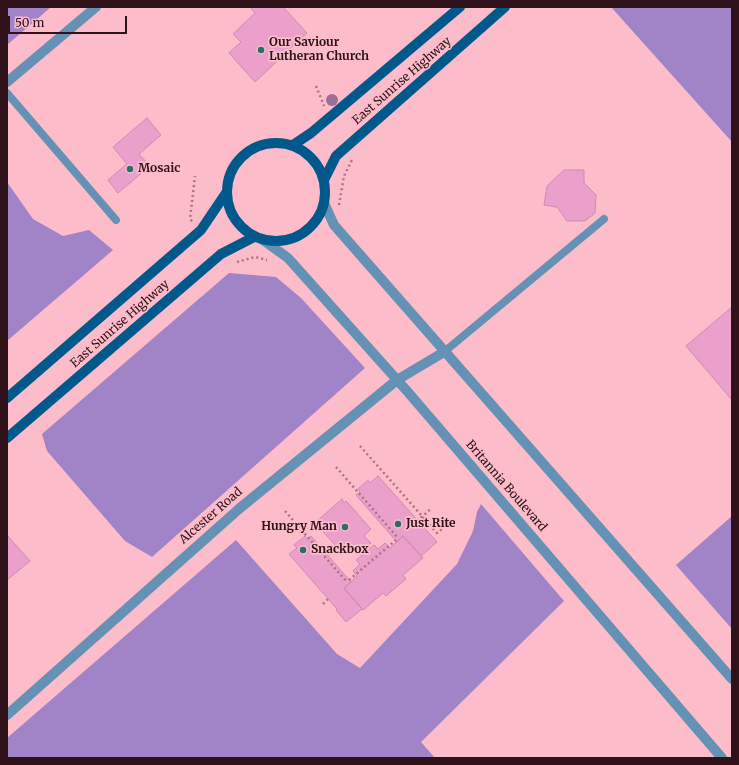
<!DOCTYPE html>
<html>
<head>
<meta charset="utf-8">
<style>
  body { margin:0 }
  #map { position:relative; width:739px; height:765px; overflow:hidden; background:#fdbcca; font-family:Merriweather,serif }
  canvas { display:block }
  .frame { position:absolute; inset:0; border:8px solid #2e1119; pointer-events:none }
  .scale { position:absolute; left:8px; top:16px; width:119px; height:18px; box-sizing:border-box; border:2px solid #2e1119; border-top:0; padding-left:5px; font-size:12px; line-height:14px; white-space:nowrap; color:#2e1119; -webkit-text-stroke:3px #fdbcca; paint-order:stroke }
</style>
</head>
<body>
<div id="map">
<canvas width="739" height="765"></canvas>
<div class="frame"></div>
<div class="scale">50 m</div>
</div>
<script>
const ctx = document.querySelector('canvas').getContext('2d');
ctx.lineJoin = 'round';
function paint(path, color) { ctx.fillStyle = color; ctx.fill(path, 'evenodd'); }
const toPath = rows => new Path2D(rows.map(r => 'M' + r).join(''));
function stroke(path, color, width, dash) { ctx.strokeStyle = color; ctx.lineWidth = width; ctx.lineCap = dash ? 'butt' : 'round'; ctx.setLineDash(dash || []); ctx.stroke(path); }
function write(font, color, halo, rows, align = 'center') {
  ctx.font = font + ' Merriweather,serif'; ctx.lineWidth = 3.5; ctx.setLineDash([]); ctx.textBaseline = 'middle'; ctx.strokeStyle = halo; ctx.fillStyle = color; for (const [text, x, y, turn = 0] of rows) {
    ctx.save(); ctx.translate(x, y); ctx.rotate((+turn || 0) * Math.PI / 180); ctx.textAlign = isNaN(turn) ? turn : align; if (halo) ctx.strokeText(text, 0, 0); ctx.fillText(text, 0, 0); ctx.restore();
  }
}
const forest = toPath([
  [7,7,51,7,7,45],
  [611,7,732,7,732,142],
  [7,182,33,219,63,236,89,230,113,250,7,341],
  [229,273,276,277,301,298,365,368,152,557,125,541,47,451,42,434],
  [481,504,564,601,421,742,435,758,7,758,7,738,236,540,337,654,360,668,457,564,473,531,477,512],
  [732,516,732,629,676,565]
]);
const building = toPath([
  [250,7,283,7,307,33,255,82,229,53,241,42,233,34,255,13,250,7],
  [147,118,161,135,139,154,150,166,118,193,108,180,127,164,113,147,147,118],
  [564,170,584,170,584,183,596,195,595,213,585,221,567,221,557,207,544,205,547,186,564,170],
  [732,307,732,400,686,346,732,307],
  [378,476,437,542,421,556,403,536,397,542,356,495,360,492,358,489,368,480,370,483,378,476],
  [342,499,344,503,346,501,371,529,364,536,371,543,357,555,350,548,343,554,318,526,320,524,317,521,342,499],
  [7,535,30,561,7,580,7,535],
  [305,536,307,539,311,536,351,582,344,588,362,609,346,622,336,610,337,609,289,554,297,548,294,545,305,536],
  [403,536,423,558,403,575,406,579,386,596,383,593,363,610,344,588,357,576,353,571,360,564,356,560,374,545,378,549,385,543,390,548,403,536]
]);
const path = toPath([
  [316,86,324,106],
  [339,205,344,176,352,160],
  [192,221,190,219,195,176],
  [237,262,255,257,267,260],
  [360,446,437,533,447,525],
  [336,467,398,538],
  [285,511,347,582],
  [417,521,432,508],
  [349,580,396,540],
  [323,604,328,599]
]);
const lane = toPath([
  [7,93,116,220],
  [444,352,604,219]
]);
const street = toPath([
  [7,82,96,7],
  [324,203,334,225,732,679],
  [263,240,288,258,407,391,722,758],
  [7,715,240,508,397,380,444,352]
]);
const primary = toPath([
  '227 192a49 49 0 1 1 98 0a49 49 0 1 1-98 0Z',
  [293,145,311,133,460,7],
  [324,180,336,156,505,7],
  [7,398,201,230,226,193],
  [7,438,221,254,254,237]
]);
const trees = [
  [332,100]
];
const markers = [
  [261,50,4,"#286f67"],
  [130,169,4,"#286f67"],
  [398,524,4,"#286f67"],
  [345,527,4,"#286f67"],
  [303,550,4,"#286f67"]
];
const poiNames = [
  ["Our Saviour",269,43],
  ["Lutheran Church",269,57],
  ["Mosaic",138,169],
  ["Just Rite",406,524],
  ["Hungry Man",337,527,"right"],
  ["Snackbox",311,550]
];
const streetNames = [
  ["East Sunrise Highway",402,81,-41],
  ["East Sunrise Highway",120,324,-41],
  ["Britannia Boulevard",506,486,49],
  ["Alcester Road",211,516,-41]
];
paint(forest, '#a183c7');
paint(building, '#eaa0cb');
stroke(building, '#cd8ab1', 1);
stroke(path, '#a77580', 2.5, [2, 3]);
stroke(lane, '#6591b5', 8);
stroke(street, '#6591b5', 10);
stroke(primary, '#00588b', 10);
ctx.fillStyle = '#a16da0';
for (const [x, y] of trees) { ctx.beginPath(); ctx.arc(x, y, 6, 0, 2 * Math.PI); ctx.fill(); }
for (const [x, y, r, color] of markers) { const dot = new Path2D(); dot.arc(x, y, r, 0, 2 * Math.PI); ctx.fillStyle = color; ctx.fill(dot); stroke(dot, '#fdbcca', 1.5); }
write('bold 12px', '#2e1119', '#fdbcca', poiNames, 'left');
write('12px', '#2e1119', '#fdbcca', streetNames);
</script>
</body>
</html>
